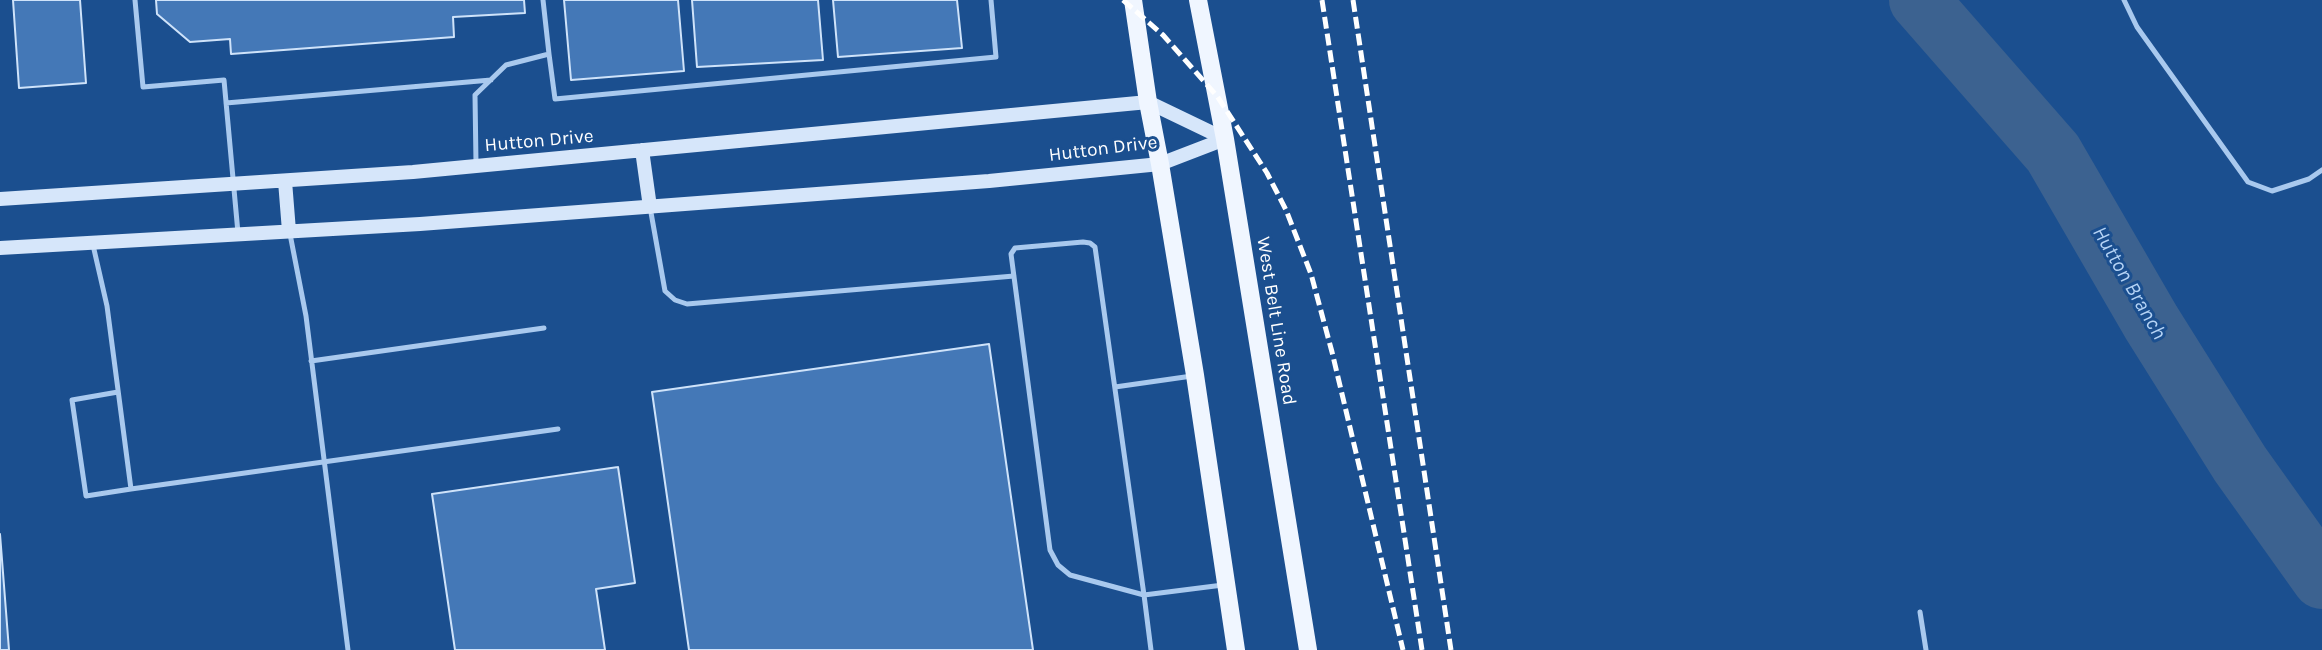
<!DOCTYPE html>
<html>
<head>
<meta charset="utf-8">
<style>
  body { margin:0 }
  canvas { display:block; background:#1b4f8f }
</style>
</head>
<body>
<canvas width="2322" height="650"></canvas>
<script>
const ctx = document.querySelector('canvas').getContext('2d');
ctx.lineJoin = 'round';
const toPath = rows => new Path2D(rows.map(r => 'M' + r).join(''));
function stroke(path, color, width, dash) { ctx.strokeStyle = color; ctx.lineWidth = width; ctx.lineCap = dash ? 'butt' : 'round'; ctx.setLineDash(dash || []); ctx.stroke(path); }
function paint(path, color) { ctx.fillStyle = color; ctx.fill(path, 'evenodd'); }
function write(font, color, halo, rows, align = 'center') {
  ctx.font = font + ' Karla,sans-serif'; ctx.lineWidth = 6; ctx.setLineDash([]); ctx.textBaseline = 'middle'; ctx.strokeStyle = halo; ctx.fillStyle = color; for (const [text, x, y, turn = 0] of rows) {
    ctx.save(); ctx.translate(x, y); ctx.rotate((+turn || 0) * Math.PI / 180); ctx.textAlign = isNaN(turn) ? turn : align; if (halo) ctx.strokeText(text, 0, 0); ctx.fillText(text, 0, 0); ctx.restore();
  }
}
const river = toPath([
  [1919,0,2053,153,2151,322,2240,464,2322,579]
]);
const building = toPath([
  [13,0,80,0,86,83,19,88,13,0],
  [156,0,524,0,525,13,453,17,454,37,231,54,230,39,190,42,157,14,156,0],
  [564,0,678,0,684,71,571,80,564,0],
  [692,0,818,0,823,60,697,67,692,0],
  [833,0,957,0,962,48,838,57,833,0],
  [989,344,1033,650,689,650,652,392,989,344],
  [618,467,635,583,596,589,605,650,455,650,432,494,618,467],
  [0,534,9,650,0,650,0,534]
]);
const lane = toPath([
  [135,0,143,87,224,80,238,233],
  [2124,0,2137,27,2248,182,2272,191,2309,179,2322,170],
  [549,54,555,99,996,57,991,0],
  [226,103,491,80],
  [476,163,475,95,506,65,549,54,543,0],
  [650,207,665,291,675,300,687,304,1014,276],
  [290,234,306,316,348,650],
  [93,245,107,306,131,489,558,429],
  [311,361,544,328],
  [1115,387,1192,376],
  [118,392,72,400,86,496,131,489],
  [1920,612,1926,650],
  [1151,650,1144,595,1070,575,1058,565,1050,550,1011,254,1015,248,1083,242,1090,243,1095,247,1144,595,1223,585]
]);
const secondary = toPath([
  [642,150,650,207],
  [285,181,289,231],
  [0,199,413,172,1148,102,1225,139],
  [0,248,420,224,989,181,1160,164,1225,139]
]);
const primary = toPath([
  [1133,0,1148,102,1160,164,1195,375,1236,650],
  [1198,0,1225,139,1308,650]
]);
const rail = toPath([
  [1123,0,1163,35,1217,96,1267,173,1286,210,1311,274,1332,352,1403,650],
  [1322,0,1422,650],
  [1353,0,1451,650]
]);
const streetNames = [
  ["Hutton Drive",539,141,-5],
  ["Hutton Drive",1103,149,-7],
  ["West Belt Line Road",1276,321,81]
];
const waterNames = [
  ["Hutton Branch",2129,283,60]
];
stroke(river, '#3c6290', 60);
paint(building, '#4478b7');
stroke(building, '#cfe3fa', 2);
stroke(lane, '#a9c9ee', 5);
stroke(secondary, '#d6e6fa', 14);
stroke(primary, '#f0f6ff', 18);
stroke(rail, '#fff', 5, [12, 5]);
write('19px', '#fff', '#1b4f8f', streetNames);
write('italic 21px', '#b5d3f5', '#1b4f8f', waterNames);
</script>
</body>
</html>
